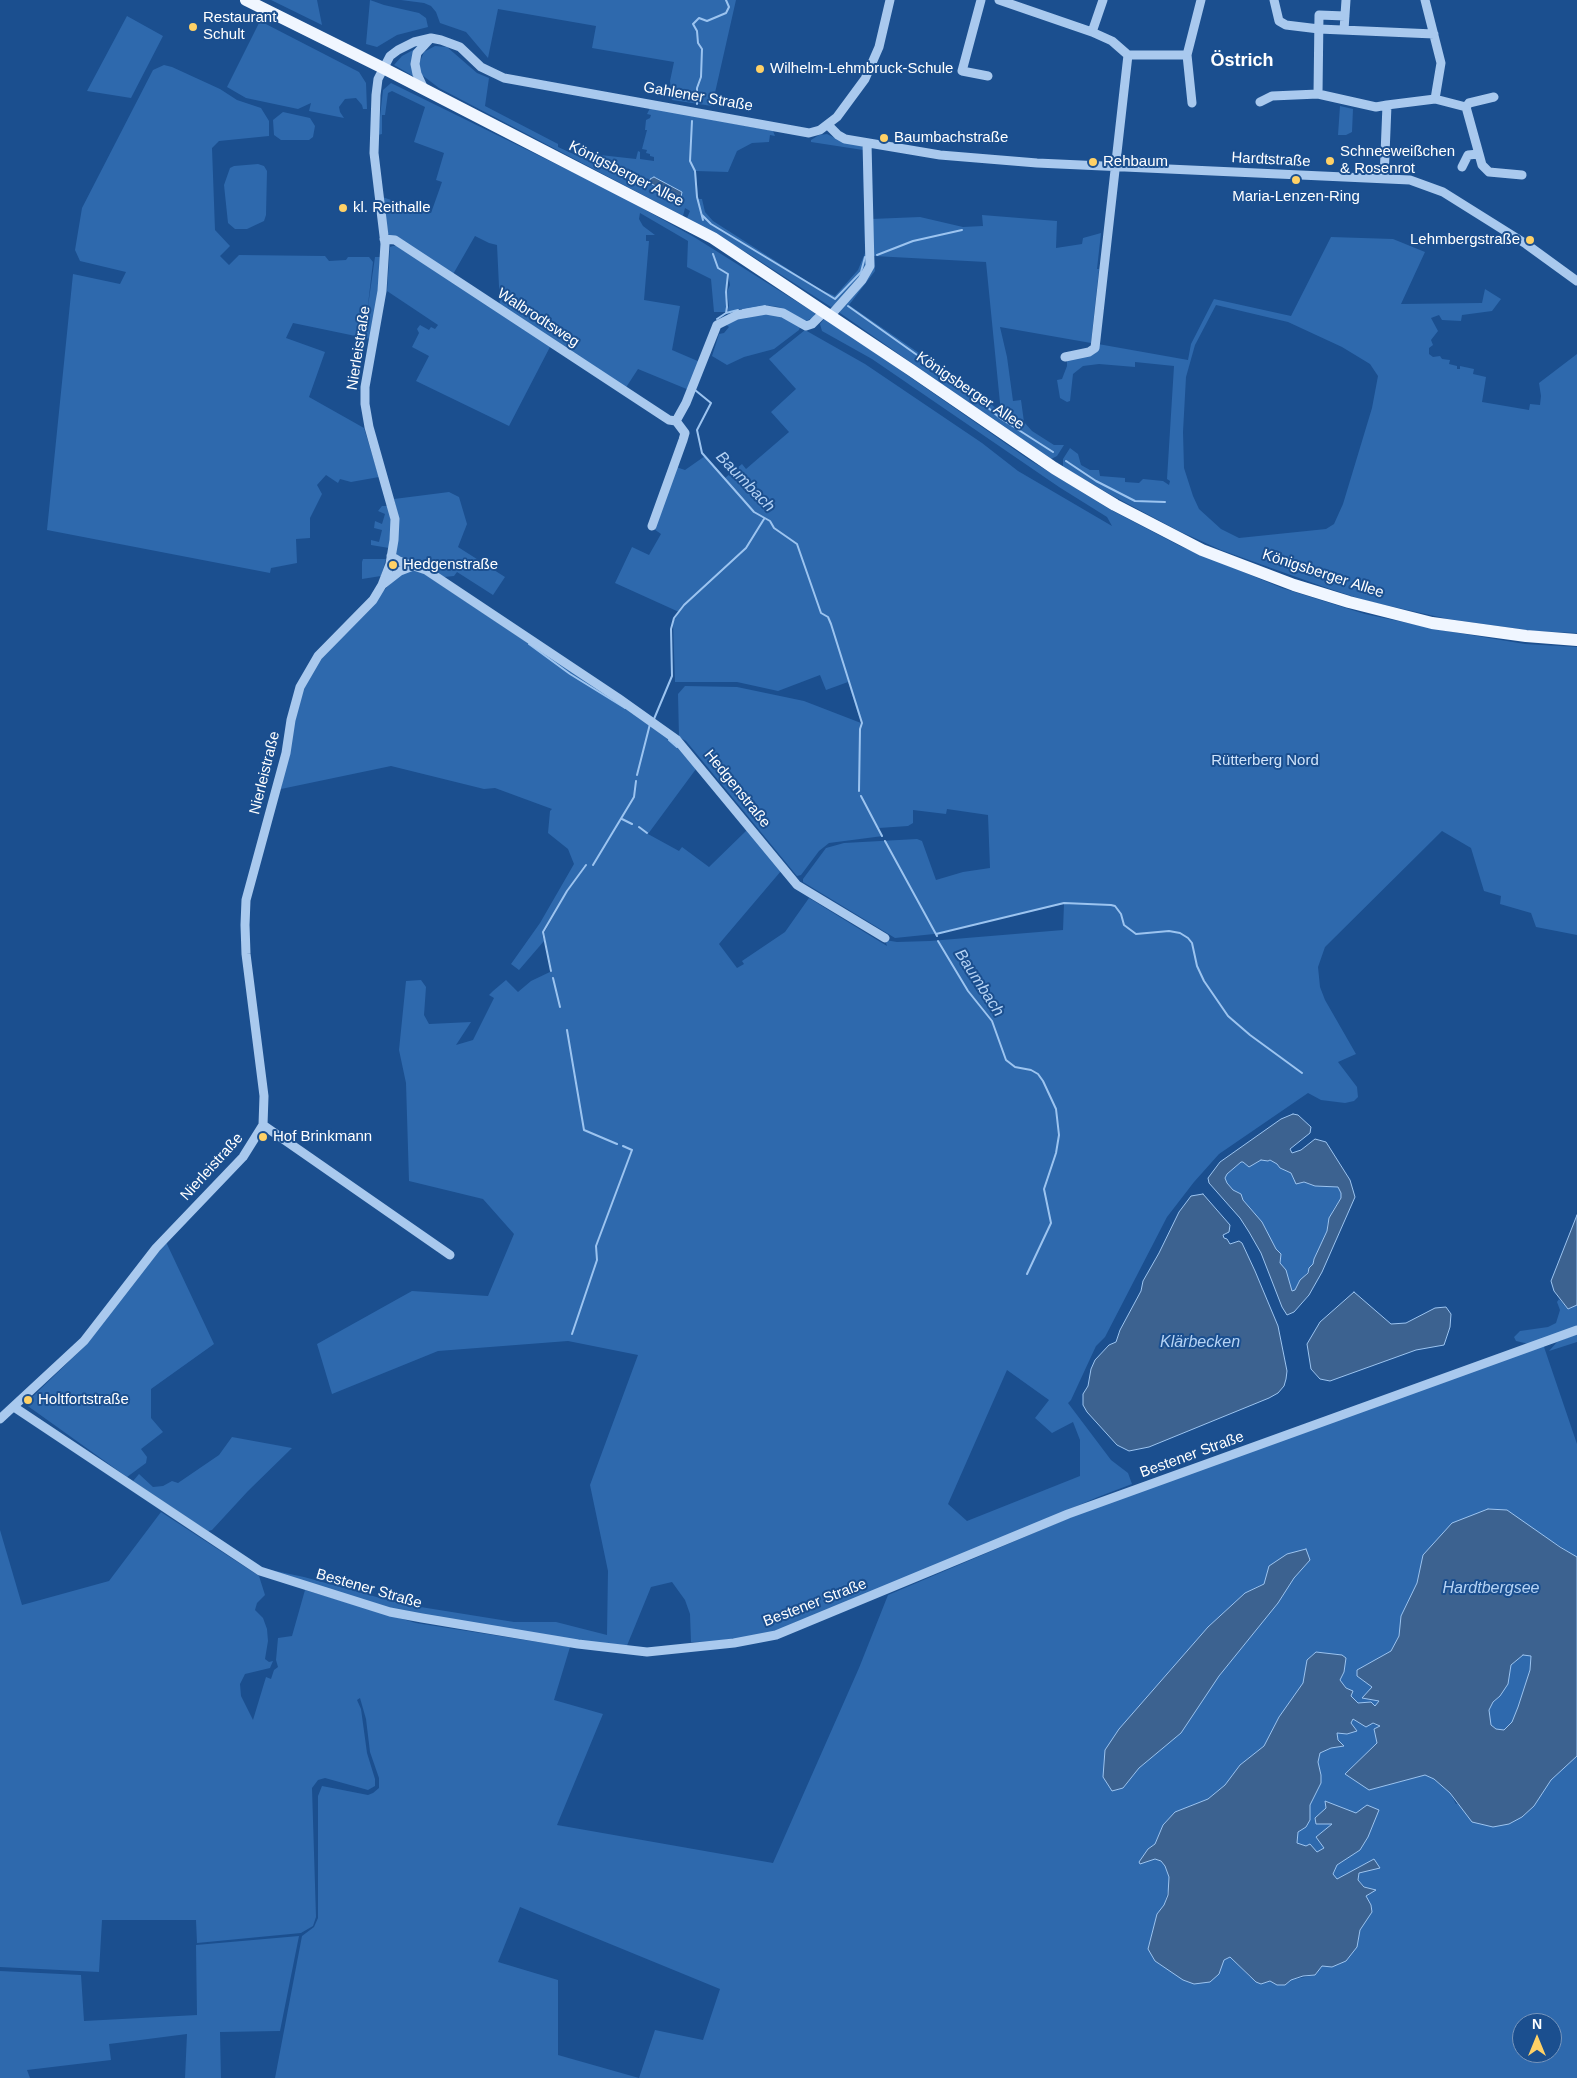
<!DOCTYPE html>
<html>
<head>
<meta charset="utf-8">
<style>
  body { margin:0 }
  #map { position:relative; width:1577px; height:2078px; overflow:hidden; background:#1b4f8f; font-family:Helvetica,sans-serif }
  canvas { display:block }
  .north { position:absolute; left:1512px; top:2013px; width:50px; height:50px; box-sizing:border-box; background:#1b4f8f; border:1px solid #7695bc; border-radius:50%; rotate:0deg; font-size:14px; font-weight:700; line-height:20px; text-align:center; color:#fff }
  .north::after { content:''; display:block; margin:auto; width:18px; height:22px; background:#ffd166; clip-path:polygon(50% 0,100% 100%,50% 72%,0 100%) }
</style>
</head>
<body>
<div id="map">
<canvas width="1577" height="2078"></canvas>
<div class="north">N</div>
</div>
<script>
const ctx = document.querySelector('canvas').getContext('2d');
ctx.lineJoin = 'round';
function paint(path, color) { ctx.fillStyle = color; ctx.fill(path, 'evenodd'); }
const toPath = rows => new Path2D(rows.map(r => 'M' + r).join(''));
function stroke(path, color, width, dash) { ctx.strokeStyle = color; ctx.lineWidth = width; ctx.lineCap = dash ? 'butt' : 'round'; ctx.setLineDash(dash || []); ctx.stroke(path); }
function write(font, color, halo, rows, align = 'center') {
  ctx.font = font + ' Helvetica,sans-serif'; ctx.lineWidth = 4; ctx.setLineDash([]); ctx.textBaseline = 'middle'; ctx.strokeStyle = halo; ctx.fillStyle = color; for (const [text, x, y, turn = 0] of rows) {
    ctx.save(); ctx.translate(x, y); ctx.rotate((+turn || 0) * Math.PI / 180); ctx.textAlign = isNaN(turn) ? turn : align; if (halo) ctx.strokeText(text, 0, 0); ctx.fillText(text, 0, 0); ctx.restore();
  }
}
const green = toPath([
  [271,0,317,0,322,25],
  [370,0,384,5,419,13,426,18,428,27,397,35,377,47,366,44],
  [401,0,736,0,712,106,672,100,670,81,674,62,592,48,596,26,498,9,488,58,466,32,440,23,436,12,431,6,424,3],
  [127,16,163,36,131,98,87,91],
  [260,21,359,72,366,83,367,109,363,109,362,105,356,98,345,99,339,107,340,112,344,118,309,111,311,103,298,109,246,98,227,87],
  [435,46,447,47,477,73,489,78,485,106,558,144,558,147,591,162,591,154,636,159,638,151,640,152,640,159,654,161,654,157,650,156,650,154,646,153,647,150,642,149,647,130,645,130,646,120,650,118,651,115,647,114,650,108,773,131,775,136,770,135,769,142,752,143,737,151,728,172,696,171,698,199,702,199,705,212,713,221,821,290,835,296,858,270,865,253,863,150,811,142,811,140,819,135,827,134,845,143,864,146,868,254,865,272,834,305,831,307,749,254,687,218,690,211,685,208,683,216,439,88,422,75,418,66,424,52],
  [415,49,413,76,394,65,402,56],
  [164,65,172,67,220,89,237,100,261,108,269,121,269,136,219,141,212,148,215,230,230,246,220,256,229,265,239,255,325,256,329,261,346,260,348,257,369,257,373,262,367,313,375,257,380,257,379,291,370,339,293,323,286,338,325,352,309,397,364,428,379,477,351,482,340,479,338,483,326,475,317,485,322,494,310,518,310,538,296,539,297,563,271,568,270,573,47,530,73,274,120,284,126,272,80,261,75,250,82,208,153,70],
  [391,83,613,192,694,237,815,313,814,317,806,321,779,307,764,305,727,312,729,306,727,292,730,285,728,274,725,292,727,307,725,312,714,312,711,279,687,267,688,241,640,213,639,219,643,226,655,235,646,235,646,241,649,241,644,300,680,306,672,350,700,362,689,390,638,369,625,389,500,307,497,245,489,243,475,236,452,276,388,234,382,197,431,213,442,182,436,180,444,153,414,142,425,107,392,91,388,93,385,115,382,115,382,134,378,135,383,90],
  [1340,106,1353,109,1352,132,1346,135,1338,135],
  [283,112,310,118,315,126,313,137,309,140,281,140,274,135,273,120],
  [258,164,264,166,267,171,266,215,264,221,247,229,235,229,228,223,224,185,230,168,234,166],
  [982,215,1057,221,1056,248,1082,244,1083,238,1101,233,1097,269,1099,269,1091,343,1000,327,1007,357,1013,401,1021,400,1024,422,1032,431,1054,445,1064,445,1057,456,1051,459,1002,426,840,313,840,310,868,275,871,219,920,217,963,227,983,226],
  [874,256,986,262,1001,413,983,397,849,305,875,271],
  [1331,237,1393,239,1425,252,1401,304,1482,303,1485,289,1501,299,1492,311,1462,315,1461,321,1442,320,1439,315,1431,318,1438,331,1431,340,1433,345,1429,348,1429,354,1433,357,1440,356,1442,359,1450,360,1449,364,1457,366,1457,369,1460,369,1460,366,1474,369,1473,374,1486,377,1482,402,1529,410,1530,404,1540,405,1541,396,1539,383,1577,354,1577,633,1533,631,1448,619,1367,601,1327,588,1221,550,1179,531,1113,496,1063,467,1063,459,1070,448,1078,454,1081,465,1090,470,1099,470,1100,476,1125,478,1125,482,1139,483,1143,479,1163,481,1169,485,1170,481,1167,479,1174,366,1135,362,1135,367,1099,364,1083,366,1073,374,1070,401,1067,402,1060,398,1057,380,1062,379,1067,366,1067,361,1098,344,1188,360,1191,344,1214,299,1291,316],
  [1216,305,1288,322,1342,347,1370,364,1378,376,1372,408,1343,504,1334,524,1326,529,1239,538,1221,529,1199,509,1193,496,1184,468,1183,432,1186,377,1195,345],
  [393,246,397,246,551,345,509,426,416,381,429,356,412,347,419,333,417,329,420,325,429,330,431,327,435,329,438,325,387,291,390,247],
  [764,313,777,314,800,327,799,330,774,349,744,357,727,365,712,356,719,334,724,333,729,327,724,323,730,319],
  [825,318,1028,459,1111,510,1180,546,1282,588,1365,614,1441,630,1525,644,1577,647,1577,935,1536,927,1531,913,1500,904,1501,896,1484,891,1471,848,1442,831,1325,947,1318,967,1320,987,1325,1000,1356,1054,1338,1062,1357,1087,1358,1097,1354,1101,1345,1103,1321,1100,1308,1093,1219,1154,1194,1182,1167,1217,1105,1337,1096,1346,1071,1400,1068,1403,1111,1460,1128,1473,1132,1484,1098,1497,793,1627,733,1641,691,1642,690,1614,685,1600,672,1582,651,1587,626,1648,395,1610,261,1568,304,1577,402,1604,514,1622,556,1622,607,1635,608,1571,590,1485,638,1355,568,1341,438,1351,332,1394,317,1344,412,1291,488,1296,514,1234,483,1199,409,1181,406,1083,399,1050,406,981,421,980,426,987,424,1015,429,1024,471,1022,456,1045,473,1040,494,998,489,995,493,991,506,980,518,992,531,981,552,971,544,933,566,894,586,866,584,866,568,889,544,930,542,935,544,941,519,970,511,964,540,923,574,864,568,849,548,833,550,811,552,809,495,788,484,789,391,766,281,789,293,725,303,690,317,663,399,574,417,569,673,740,696,769,648,834,679,851,682,847,709,867,747,830,781,871,719,944,737,968,744,964,742,961,785,932,809,898,887,946,885,940,897,942,930,941,1063,930,1064,904,934,934,895,938,803,882,803,879,826,848,844,843,917,839,922,841,936,880,963,872,990,868,988,815,947,809,946,814,913,810,913,823,908,826,879,828,883,836,829,843,819,851,801,875,797,876,686,741,679,737,678,694,685,686,737,687,804,701,861,723,848,682,826,690,820,675,778,691,737,682,675,682,673,622,679,612,615,583,632,547,649,555,661,534,654,529,676,467,685,470,705,456,725,478,742,464,746,469,789,432,771,412,796,389,769,359,805,330,865,364,982,443,1018,471,1112,526,1107,517,1059,487,872,359,822,331,820,324],
  [1007,1370,1049,1400,1035,1418,1052,1433,1073,1422,1080,1440,1080,1476,967,1521,948,1504],
  [449,492,459,497,467,524,458,547,505,577,493,595,457,572,454,576,444,577,399,558,396,553,399,520,394,499],
  [382,506,388,506,390,511,392,529,389,548,371,545,371,540,379,542,382,530,374,528,375,521,382,524,385,514,378,511],
  [363,559,386,559,381,576,362,579,362,562],
  [1261,1160,1270,1160,1277,1164,1280,1168,1291,1173,1294,1180,1300,1183,1304,1182,1315,1186,1338,1186,1341,1193,1341,1198,1333,1210,1327,1226,1327,1231,1314,1259,1313,1264,1295,1290,1291,1291,1289,1282,1280,1263,1281,1254,1276,1249,1262,1222,1243,1200,1241,1194,1233,1190,1227,1183,1225,1178,1227,1174,1241,1162,1252,1165],
  [166,1242,214,1344,151,1389,151,1418,163,1432,141,1449,147,1457,146,1463,127,1477,25,1404,86,1345,158,1250],
  [1559,1299,1568,1309,1577,1305,1577,1328,1529,1344,1516,1341,1514,1337,1520,1331,1548,1327,1556,1323,1560,1310,1557,1302],
  [1577,1334,1577,1342,1549,1351,1557,1342],
  [1543,1344,1577,1444,1577,1557,1525,1524,1423,1555,1417,1583,1401,1616,1399,1636,1391,1651,1357,1670,1357,1676,1373,1687,1362,1698,1379,1701,1375,1706,1371,1702,1358,1703,1351,1696,1353,1691,1346,1688,1340,1680,1344,1672,1341,1655,1317,1652,1312,1655,1307,1660,1303,1683,1279,1717,1264,1746,1240,1765,1225,1785,1208,1799,1175,1812,1163,1825,1155,1844,1148,1849,1155,1859,1161,1861,1165,1866,1169,1877,1169,1887,1164,1905,1157,1914,1148,1948,1155,1961,1169,1970,1219,1974,1224,1960,1230,1957,1250,1977,1264,1983,1271,1981,1284,1985,1291,1980,1315,1975,1322,1966,1357,1947,1360,1930,1372,1912,1371,1905,1365,1896,1375,1890,1365,1887,1358,1880,1359,1872,1374,1859,1337,1879,1333,1875,1337,1865,1360,1850,1368,1837,1356,1813,1333,1824,1316,1837,1325,1848,1317,1852,1297,1844,1298,1832,1306,1827,1310,1820,1310,1805,1321,1783,1321,1775,1318,1762,1320,1753,1331,1748,1344,1746,1338,1740,1337,1733,1347,1734,1356,1730,1351,1723,1353,1719,1380,1726,1374,1729,1377,1743,1345,1774,1369,1790,1425,1775,1434,1779,1450,1793,1456,1804,1534,1806,1551,1780,1577,1756,1577,2078,275,2078,302,1936,314,1927,318,1918,318,1796,322,1786,368,1795,373,1793,379,1788,379,1778,370,1752,366,1719,360,1698,357,1700,361,1709,367,1753,375,1779,375,1786,368,1790,325,1778,318,1780,312,1788,316,1917,313,1926,301,1933,197,1943,196,1920,102,1920,99,1972,0,1967,0,1530,22,1605,109,1581,161,1512,259,1576,265,1595,257,1603,255,1610,263,1618,267,1629,268,1641,265,1659,269,1662,273,1661,270,1668,245,1674,240,1684,241,1696,253,1720,266,1677,271,1679,274,1670,278,1667,276,1660,278,1638,292,1636,305,1590,416,1623,570,1647,554,1700,603,1714,557,1825,773,1863,859,1668,888,1595,1100,1505],
  [1310,1560,1294,1578,1278,1603,1219,1676,1181,1733,1139,1768,1123,1788,1105,1750,1119,1729,1208,1627,1245,1593],
  [520,1907,720,1989,703,2040,655,2030,639,2078,558,2055,558,1980,498,1962],
  [1522,2023,1552,2023,1552,2053,1522,2053],
  [232,1437,292,1448,248,1491,212,1530,208,1531,133,1481,139,1474,153,1487,163,1486,172,1481,178,1483,219,1455],
  [1523,1655,1531,1656,1530,1670,1518,1707,1512,1722,1504,1731,1496,1729,1491,1725,1489,1710,1493,1702,1500,1696,1508,1684,1511,1665],
  [299,1936,280,2031,220,2032,221,2078,185,2078,187,2034,109,2044,111,2060,27,2070,30,2078,0,2078,0,1971,81,1975,84,2021,197,2015,196,1945]
]);
const water = toPath([
  [654,177,682,192,681,197,678,198,650,183,650,179,654,177],
  [1293,1114,1298,1115,1311,1127,1310,1133,1290,1149,1292,1153,1301,1150,1315,1139,1326,1142,1350,1180,1355,1197,1322,1272,1309,1295,1294,1312,1287,1315,1282,1307,1261,1253,1249,1232,1240,1218,1209,1183,1208,1178,1220,1162,1281,1119,1293,1114],
  [1261,1160,1268,1161,1270,1160,1277,1164,1280,1168,1291,1173,1296,1184,1304,1182,1315,1186,1338,1187,1341,1193,1341,1198,1329,1218,1327,1231,1314,1259,1313,1264,1309,1268,1308,1273,1300,1280,1295,1290,1292,1291,1286,1270,1280,1263,1281,1254,1276,1249,1262,1222,1243,1200,1241,1194,1233,1190,1227,1183,1225,1178,1227,1174,1241,1162,1243,1162,1249,1167,1261,1160],
  [1203,1194,1230,1225,1229,1232,1223,1235,1224,1238,1227,1239,1230,1244,1239,1241,1242,1243,1255,1271,1278,1326,1287,1371,1286,1379,1284,1386,1278,1393,1269,1398,1149,1447,1129,1451,1117,1445,1087,1412,1083,1405,1083,1394,1088,1386,1091,1369,1095,1360,1109,1345,1116,1342,1120,1330,1141,1291,1143,1281,1159,1253,1179,1212,1191,1196,1203,1194],
  [1577,1215,1577,1305,1568,1309,1554,1291,1551,1281,1577,1215],
  [1354,1292,1391,1324,1406,1323,1435,1308,1446,1307,1451,1314,1450,1327,1444,1345,1416,1350,1330,1381,1320,1379,1311,1369,1307,1344,1320,1322,1354,1292],
  [1488,1509,1507,1510,1560,1547,1577,1557,1577,1756,1551,1780,1534,1806,1522,1817,1509,1824,1493,1827,1472,1822,1450,1793,1434,1779,1425,1775,1369,1790,1345,1774,1377,1743,1374,1729,1380,1726,1373,1723,1366,1727,1353,1719,1351,1723,1357,1731,1347,1734,1337,1733,1338,1740,1344,1746,1331,1748,1320,1753,1318,1762,1321,1775,1321,1783,1310,1805,1310,1820,1306,1827,1298,1832,1297,1843,1306,1846,1310,1844,1317,1852,1324,1848,1316,1837,1332,1824,1316,1824,1315,1818,1326,1808,1325,1801,1356,1813,1367,1805,1379,1810,1368,1837,1360,1850,1337,1865,1333,1874,1337,1879,1374,1859,1380,1868,1359,1873,1358,1880,1364,1887,1376,1890,1366,1896,1371,1905,1372,1912,1360,1930,1357,1947,1346,1961,1332,1967,1322,1966,1315,1975,1303,1976,1291,1980,1285,1985,1277,1985,1270,1981,1261,1984,1256,1982,1230,1957,1224,1960,1219,1974,1210,1982,1194,1984,1183,1980,1155,1961,1148,1949,1157,1914,1164,1905,1168,1895,1169,1877,1165,1866,1161,1861,1155,1859,1140,1864,1139,1862,1148,1849,1155,1844,1163,1825,1175,1812,1208,1799,1225,1785,1240,1765,1264,1746,1279,1717,1303,1683,1307,1660,1316,1652,1342,1655,1346,1658,1344,1672,1340,1680,1346,1688,1353,1691,1351,1696,1358,1703,1371,1702,1375,1706,1379,1701,1362,1698,1372,1687,1357,1676,1357,1670,1391,1651,1399,1636,1401,1616,1417,1583,1423,1555,1452,1523,1488,1509],
  [1523,1655,1531,1656,1530,1670,1518,1707,1512,1722,1504,1730,1496,1729,1491,1725,1489,1710,1493,1702,1500,1696,1508,1684,1511,1665,1523,1655],
  [1306,1549,1310,1560,1294,1578,1278,1603,1219,1676,1181,1733,1139,1768,1123,1788,1112,1791,1103,1777,1105,1750,1119,1729,1208,1627,1245,1593,1264,1584,1269,1566,1287,1554,1306,1549]
]);
const stream = toPath([
  [697,104,697,88,701,77,702,49,698,43,697,31,693,24,699,18,707,21,726,13,729,7,726,0],
  [692,121,690,161,695,171,697,197,703,220],
  [702,215,711,224,835,299,861,272,865,257],
  [713,254,718,268,728,274,726,292,727,307,726,313,717,319],
  [877,255,913,241,962,230],
  [848,306,972,394,1000,418,1053,452],
  [743,310,765,306],
  [726,313,738,310],
  [695,390,711,403,697,430,702,453,754,512,770,521,774,528,797,544,821,613,828,617,831,624,862,723,860,729,859,791],
  [1066,461,1096,481,1135,501,1165,502],
  [529,644,570,674,625,708],
  [654,719,672,676,671,629,674,618,684,605,746,548,764,519],
  [669,740,677,747],
  [637,775,650,724],
  [861,796,882,836],
  [622,819,632,824],
  [639,827,647,833],
  [885,841,937,936],
  [593,865,634,797,636,781],
  [936,934,1064,903,1111,905,1115,906,1121,914,1124,925,1136,934,1169,931,1180,933,1188,938,1192,943,1197,966,1204,981,1228,1016,1250,1035,1302,1073],
  [938,941,968,991,992,1021,1006,1060,1015,1067,1031,1070,1038,1074,1043,1081,1056,1109,1059,1135,1056,1153,1044,1189,1051,1223,1027,1274],
  [551,971,543,932,567,891,586,865],
  [553,978,560,1007],
  [567,1030,584,1130,617,1144],
  [572,1334,597,1260,596,1246,632,1150,623,1146]
]);
const minor = toPath([
  [981,0,962,71,988,76],
  [999,0,1092,32,1112,41,1128,55,1095,348,1089,352,1065,357],
  [1274,0,1279,21,1286,25,1319,29,1434,34],
  [1425,0,1441,63,1435,99],
  [1344,30,1346,0],
  [1092,32,1103,0],
  [1128,55,1187,55,1201,0],
  [1187,55,1192,103],
  [424,89,417,74,415,64,417,53,429,40],
  [1318,94,1319,15,1345,16],
  [1260,102,1272,96,1318,94,1376,107,1387,105],
  [1466,107,1469,103,1494,97],
  [828,125,838,135,845,139,940,155,1037,163,1410,180,1443,192,1526,244,1577,281],
  [1479,154,1482,165,1489,172,1522,175],
  [1384,179,1387,105,1435,99,1466,107,1479,154,1468,155,1462,167],
  [384,239,395,240,669,420,676,421],
  [830,316,862,280,870,266,867,143],
  [652,526,683,440,685,433,676,421,686,403,717,325,737,315,766,310,783,313,806,326,812,324,824,312],
  [391,556,399,561,426,570,618,698,677,740,797,885,885,938],
  [382,585,400,571,413,566],
  [263,1125,450,1255],
  [14,1407,260,1571,390,1612,422,1618,578,1644,647,1652,734,1643,776,1635,1068,1514,1577,1330],
  [0,1419,84,1341,156,1248,243,1157,263,1125,264,1096,246,954,245,925,246,900,286,753,291,720,300,687,318,656,373,600,382,585,390,564,394,540,395,519,369,427,365,404,365,387,382,291,385,244,374,153,376,95,378,79,390,56,398,50,414,42,431,38,441,40,460,47,481,67,504,78,809,133,820,130,837,117,865,79,879,47,890,0]
]);
const major = toPath([
  [246,0,383,68,713,238,911,370,1054,468,1115,505,1202,550,1294,585,1349,602,1432,623,1526,636,1577,640]
]);
const markers = [
  [193,27,5,"#ffd166"],
  [760,69,5,"#ffd166"],
  [884,138,5,"#ffd166"],
  [1330,161,5,"#ffd166"],
  [1093,162,5,"#ffd166"],
  [1296,180,5,"#ffd166"],
  [343,208,5,"#ffd166"],
  [1530,240,5,"#ffd166"],
  [393,565,5,"#ffd166"],
  [263,1137,5,"#ffd166"],
  [28,1400,5,"#ffd166"]
];
const poiNames = [
  ["Restaurant",203,18],
  ["Schult",203,35],
  ["Wilhelm-Lehmbruck-Schule",770,69],
  ["Baumbachstraße",894,138],
  ["Schneeweißchen",1340,152],
  ["& Rosenrot",1340,169],
  ["Rehbaum",1103,162],
  ["Maria-Lenzen-Ring",1296,197,"center"],
  ["kl. Reithalle",353,208],
  ["Lehmbergstraße",1520,240,"right"],
  ["Hedgenstraße",403,565],
  ["Hof Brinkmann",273,1137],
  ["Holtfortstraße",38,1400]
];
const streetNames = [
  ["Gahlener Straße",698,97,10],
  ["Hardtstraße",1271,160,3],
  ["Königsberger Allee",626,174,27],
  ["Walbrodtsweg",538,318,33],
  ["Nierleistraße",359,348,-81],
  ["Königsberger Allee",970,391,34],
  ["Königsberger Allee",1323,574,18],
  ["Nierleistraße",265,773,-76],
  ["Hedgenstraße",737,789,51],
  ["Nierleistraße",212,1167,-48],
  ["Bestener Straße",1192,1455,-20],
  ["Bestener Straße",369,1589,16],
  ["Bestener Straße",815,1603,-21]
];
const parkNames = [
  ["Rütterberg Nord",1265,761]
];
const waterNames = [
  ["Baumbach",745,482,46],
  ["Baumbach",979,983,57],
  ["Klärbecken",1200,1343],
  ["Hardtbergsee",1491,1589]
];
const quarterNames = [
  ["Östrich",1242,61]
];
paint(green, '#2e69ad');
paint(water, '#3c6290');
stroke(water, '#9cc4f0', 1);
stroke(stream, '#9cc4f0', 2);
stroke(minor, '#a9c9ee', 9);
stroke(major, '#f0f6ff', 12);
for (const [x, y, r, color] of markers) { const dot = new Path2D(); dot.arc(x, y, r, 0, 2 * Math.PI); ctx.fillStyle = color; ctx.fill(dot); stroke(dot, '#1b4f8f', 2); }
write('15px', '#fff', '#1b4f8f', poiNames, 'left');
write('15px', '#fff', '#1b4f8f', streetNames);
write('15px', '#cfe3fa', '#1b4f8f', parkNames);
write('italic 16px', '#b5d3f5', '#1b4f8f', waterNames);
write('bold 18px', '#fff', '#1b4f8f', quarterNames);
</script>
</body>
</html>
